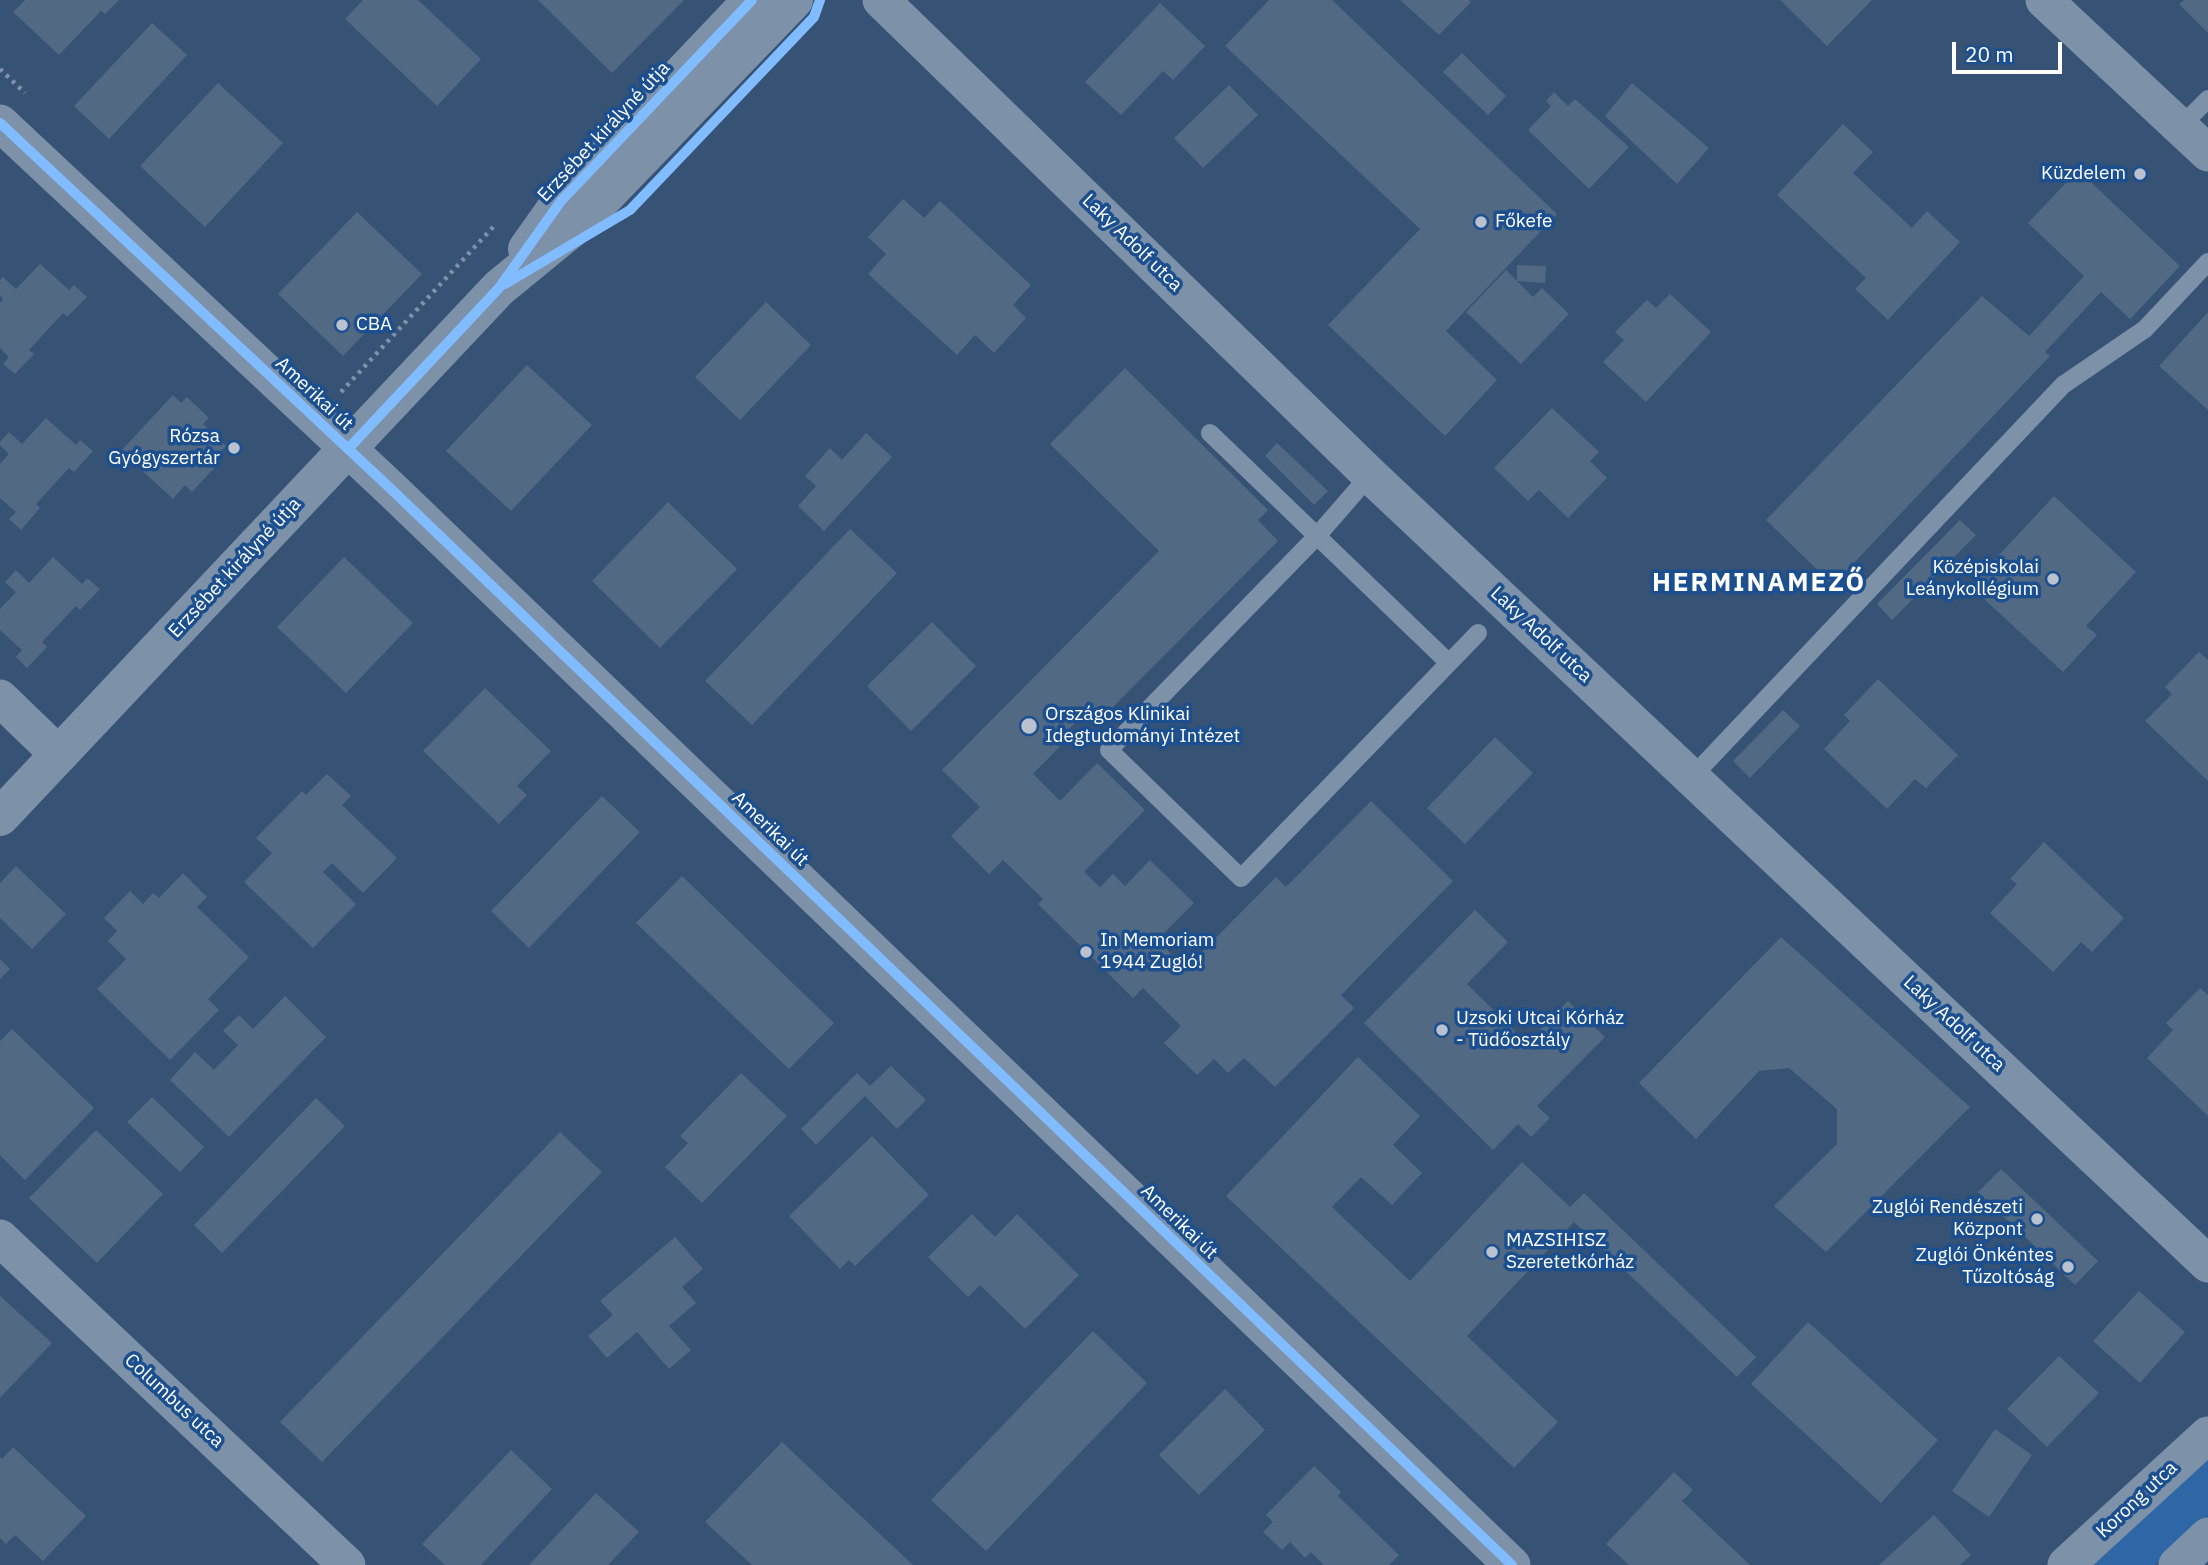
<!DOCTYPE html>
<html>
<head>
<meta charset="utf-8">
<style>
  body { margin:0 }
  #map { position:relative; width:2208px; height:1565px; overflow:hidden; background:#365274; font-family:"IBM Plex Sans",sans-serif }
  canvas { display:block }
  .scale { position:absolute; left:1952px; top:42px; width:110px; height:32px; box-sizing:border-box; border:4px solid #fff; border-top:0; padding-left:9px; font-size:21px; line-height:24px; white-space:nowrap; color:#fff; -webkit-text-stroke:5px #1b4f8f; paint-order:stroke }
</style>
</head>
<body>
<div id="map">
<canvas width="2208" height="1565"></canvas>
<div class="scale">20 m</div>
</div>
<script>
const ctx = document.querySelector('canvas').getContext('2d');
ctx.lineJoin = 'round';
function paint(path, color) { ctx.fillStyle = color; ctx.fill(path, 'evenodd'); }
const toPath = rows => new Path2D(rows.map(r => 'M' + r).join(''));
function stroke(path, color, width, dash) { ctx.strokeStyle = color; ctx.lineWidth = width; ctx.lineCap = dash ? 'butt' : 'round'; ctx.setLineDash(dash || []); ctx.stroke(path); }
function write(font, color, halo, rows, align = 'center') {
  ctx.font = font + ' "IBM Plex Sans",sans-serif'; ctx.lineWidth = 7; ctx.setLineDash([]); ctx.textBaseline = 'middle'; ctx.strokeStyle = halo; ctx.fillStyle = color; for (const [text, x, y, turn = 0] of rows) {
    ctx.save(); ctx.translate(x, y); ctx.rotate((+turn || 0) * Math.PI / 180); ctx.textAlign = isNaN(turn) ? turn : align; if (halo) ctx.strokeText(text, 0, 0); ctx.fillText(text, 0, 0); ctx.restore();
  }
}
const green = toPath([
  [2208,1455,2208,1516,2155,1565,2088,1565]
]);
const building = toPath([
  [25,0,119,0,105,14,101,11,59,55,13,12],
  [363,0,418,0,481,59,437,106,345,19],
  [538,0,684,0,612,73],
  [1269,0,1332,0,1557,214,1446,331,1497,380,1445,436,1328,325,1420,229,1225,46],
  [1400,0,1469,0,1471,2,1439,35],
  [1780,0,1872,0,1827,46],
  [2184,0,2208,0,2208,33,2179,4],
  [1160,3,1205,46,1173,80,1163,71,1121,115,1085,82],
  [152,23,187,55,109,139,74,106],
  [1462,53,1506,96,1488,115,1443,72],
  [218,83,283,143,205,227,140,166],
  [1632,83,1709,148,1677,184,1605,116],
  [1229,85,1258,115,1203,168,1174,138],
  [1554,92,1568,106,1575,99,1629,147,1589,189,1528,130,1551,106,1546,101],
  [1843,124,1873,152,1853,173,1912,228,1927,211,1960,242,1888,320,1855,289,1866,278,1777,195],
  [2078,170,2180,266,2130,319,2101,292,2045,352,2050,356,1833,585,1766,520,1982,296,2029,336,2084,276,2028,223],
  [903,199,924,218,940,201,1031,285,1013,305,1026,318,994,353,975,335,957,355,868,274,886,254,868,237],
  [357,212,422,274,343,356,278,294],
  [40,264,69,290,74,285,87,297,67,317,63,313,29,350,34,354,15,374,3,364,9,357,0,348,0,303,3,299,0,296,0,280,3,277,16,289],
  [1517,265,1546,266,1545,283,1517,281],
  [1506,270,1533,297,1542,288,1569,314,1521,364,1466,312],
  [1670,294,1711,332,1646,402,1603,362,1624,340,1615,332,1647,300,1656,308],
  [766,302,811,345,740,420,695,377],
  [2208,312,2208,410,2159,366],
  [527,365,592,425,511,511,446,451],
  [1125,368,1268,510,1258,520,1278,541,1101,719,1090,708,1066,732,1070,736,1033,774,1060,801,1097,763,1145,810,1084,872,1100,887,1113,874,1125,886,1150,860,1194,903,1157,940,1186,968,1276,877,1286,887,1371,801,1453,881,1341,995,1354,1008,1275,1087,1244,1058,1228,1073,1214,1059,1197,1075,1164,1043,1181,1026,1143,988,1133,998,1038,904,1043,899,1003,860,989,874,951,836,980,807,942,770,1159,551,1050,444],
  [173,395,181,403,187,397,209,418,203,424,226,446,212,461,217,465,192,492,185,485,173,499,121,451],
  [1552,408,1599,452,1590,461,1607,478,1568,518,1539,490,1528,501,1494,468],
  [46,418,76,445,80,440,93,451,74,472,69,468,36,504,40,508,21,530,9,519,16,512,0,498,0,464,9,454,0,445,0,442,9,432,22,444],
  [866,433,892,457,824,531,798,506,816,486,805,476,830,448,842,460],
  [1277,443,1328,491,1314,505,1265,456],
  [2054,496,2136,572,2086,626,2097,635,2063,672,1970,586],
  [668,502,737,569,660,648,592,581],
  [1960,520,1976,535,1892,620,1877,604],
  [850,529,897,573,752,725,705,681],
  [53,557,82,584,87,578,100,589,80,610,76,606,42,642,47,647,27,668,16,657,22,650,0,630,0,609,16,592,5,582,16,570,29,583],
  [344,557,413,623,346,693,277,627],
  [932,622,976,666,911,731,867,686],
  [2199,652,2208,660,2208,781,2145,721,2172,694,2165,687],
  [1878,679,1958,755,1926,788,1915,779,1887,809,1824,749,1850,721,1844,715],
  [485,688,551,751,517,786,527,795,499,824,423,751],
  [1783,710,1800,726,1750,778,1733,761],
  [1495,737,1533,773,1465,844,1427,808],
  [327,774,351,796,342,805,397,858,363,893,332,863,323,872,356,904,313,948,244,882,272,853,256,838,302,791,306,795],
  [602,796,640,832,529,948,491,911],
  [2044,842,2124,918,2092,952,2081,942,2053,972,1990,913,2017,884,2010,879],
  [16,866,66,914,32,949,0,918,0,883],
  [183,873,207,897,197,907,249,957,208,999,219,1010,170,1060,97,989,126,959,108,941,117,931,104,918,130,891,143,904,153,893,159,898],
  [682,876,834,1023,789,1069,636,923],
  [1475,910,1508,942,1467,984,1527,1043,1568,1001,1605,1037,1537,1106,1550,1118,1531,1137,1518,1124,1493,1150,1364,1023],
  [1781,937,1970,1107,1826,1252,1774,1206,1837,1144,1837,1109,1789,1068,1759,1071,1696,1139,1639,1083],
  [0,959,10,969,0,979],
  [2200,988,2208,995,2208,1116,2147,1058,2173,1030,2166,1023],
  [285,996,326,1037,229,1137,170,1080,195,1052,214,1070,238,1045,223,1031,239,1015,253,1029],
  [12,1029,94,1108,25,1180,0,1155,0,1041],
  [1358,1057,1420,1116,1393,1145,1422,1173,1392,1205,1361,1177,1332,1207,1410,1281,1522,1162,1570,1207,1584,1193,1756,1357,1737,1377,1574,1222,1467,1336,1558,1422,1514,1468,1226,1196],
  [891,1066,926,1100,897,1129,865,1096,816,1145,801,1129,857,1073,870,1086],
  [741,1073,787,1116,702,1203,665,1167,688,1143,680,1136],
  [152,1097,204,1147,180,1172,127,1122],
  [316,1098,345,1126,222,1253,194,1225],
  [96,1130,163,1194,97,1263,29,1198],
  [560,1132,602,1172,322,1462,280,1422],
  [872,1136,929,1195,855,1266,849,1260,840,1269,789,1216],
  [2001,1169,2098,1261,2075,1285,1978,1192],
  [972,1214,995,1237,1017,1214,1079,1275,1025,1329,980,1285,968,1297,928,1257],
  [675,1237,703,1269,682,1287,696,1303,669,1326,691,1350,669,1369,637,1332,607,1358,588,1336,613,1315,600,1301],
  [2139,1291,2185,1332,2140,1383,2093,1341],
  [0,1296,52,1343,0,1398],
  [1808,1322,1938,1440,1881,1503,1751,1384],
  [1093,1331,1147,1383,986,1551,931,1500],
  [2059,1356,2099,1393,2047,1447,2007,1409],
  [1225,1389,1265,1430,1199,1495,1159,1455],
  [1995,1429,2032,1455,1989,1517,1952,1491],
  [782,1442,913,1565,752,1565,705,1522],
  [13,1447,86,1516,43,1561,15,1535,6,1544,0,1538,0,1457,2,1459],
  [511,1450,552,1489,481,1565,445,1565,422,1544],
  [1314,1466,1341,1492,1338,1496,1399,1555,1389,1565,1324,1565,1311,1552,1305,1558,1290,1542,1282,1550,1263,1532,1273,1522,1266,1515],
  [1674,1472,1693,1490,1682,1501,1750,1565,1629,1565,1606,1544],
  [596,1493,639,1532,608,1565,529,1565],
  [1934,1515,1971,1555,1960,1565,1879,1565]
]);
const path = toPath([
  [0,69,25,93],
  [341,392,494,226]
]);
const service = toPath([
  [2180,127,2208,99],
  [1210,433,1449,663],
  [1370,475,1317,536,1109,750,1241,878,1478,633],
  [1692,777,2063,385,2145,329,2208,262]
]);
const minor = toPath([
  [881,0,1370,475,2208,1264],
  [2044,0,2208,153],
  [0,123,391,489,1512,1565],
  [0,698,59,755],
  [0,1238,347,1565],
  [2066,1565,2208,1435],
  [2177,1565,2208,1536]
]);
const tertiary = toPath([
  [527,249,561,201,752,0],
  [0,817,499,288,582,220,794,0]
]);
const tram = toPath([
  [0,803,341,442,561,201,752,0],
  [0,830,355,455,794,0]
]);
const cycleway = toPath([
  [0,123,391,489,1512,1565],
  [505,284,630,210,814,17,820,0],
  [348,449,499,288,561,201,752,0]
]);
const markers = [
  [2140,174,7,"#b9c2ce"],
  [1481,222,7,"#b9c2ce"],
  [342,325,7,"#b9c2ce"],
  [234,448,7,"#b9c2ce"],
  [2053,579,7,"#b9c2ce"],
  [1029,726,9,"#b9c2ce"],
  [1086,952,7,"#b9c2ce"],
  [1442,1030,7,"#b9c2ce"],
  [2037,1219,7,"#b9c2ce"],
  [1492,1252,7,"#b9c2ce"],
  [2068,1267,7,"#b9c2ce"]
];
const streetNames = [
  ["Erzsébet királyné útja",604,132,-47],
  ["Laky Adolf utca",1132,243,44],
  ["Amerikai út",314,394,43],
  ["Erzsébet királyné útja",235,568,-47],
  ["Laky Adolf utca",1541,635,43],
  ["Amerikai út",770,829,44],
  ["Laky Adolf utca",1954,1024,43],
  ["Amerikai út",1179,1222,44],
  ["Columbus utca",174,1401,43],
  ["Korong utca",2137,1500,-43]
];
const poiNames = [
  ["Küzdelem",2126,174,"right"],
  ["Főkefe",1495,222],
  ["CBA",356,325],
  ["Rózsa",220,437,"right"],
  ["Gyógyszertár",220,459,"right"],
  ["Középiskolai",2039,568,"right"],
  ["Leánykollégium",2039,590,"right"],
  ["Országos Klinikai",1045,715],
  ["Idegtudományi Intézet",1045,737],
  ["In Memoriam",1100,941],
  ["1944 Zugló!",1100,963],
  ["Uzsoki Utcai Kórház",1456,1019],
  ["- Tüdőosztály",1456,1041],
  ["Zuglói Rendészeti",2023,1208,"right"],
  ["Központ",2023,1230,"right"],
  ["MAZSIHISZ",1506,1241],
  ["Szeretetkórház",1506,1263],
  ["Zuglói Önkéntes",2054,1256,"right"],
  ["Tűzoltóság",2054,1278,"right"]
];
const districtNames = [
  ["HERMINAMEZŐ",1759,583]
];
paint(green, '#2f66a5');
paint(building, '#526984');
stroke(path, '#7d92a8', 4.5, [3.5, 5]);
stroke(service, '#7d92a8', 18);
stroke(minor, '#7d92a8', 37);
stroke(tertiary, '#7d92a8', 38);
stroke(tram, '#7e92a7', 2);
stroke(cycleway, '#80bcff', 10);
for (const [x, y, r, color] of markers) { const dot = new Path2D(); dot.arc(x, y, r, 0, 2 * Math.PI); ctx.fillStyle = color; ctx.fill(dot); stroke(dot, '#1b4f8f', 2.5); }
write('19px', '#fff', '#1b4f8f', streetNames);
write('19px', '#fff', '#1b4f8f', poiNames, 'left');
ctx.letterSpacing = '2px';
write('bold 26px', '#fff', '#1b4f8f', districtNames);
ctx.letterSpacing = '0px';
</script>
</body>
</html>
